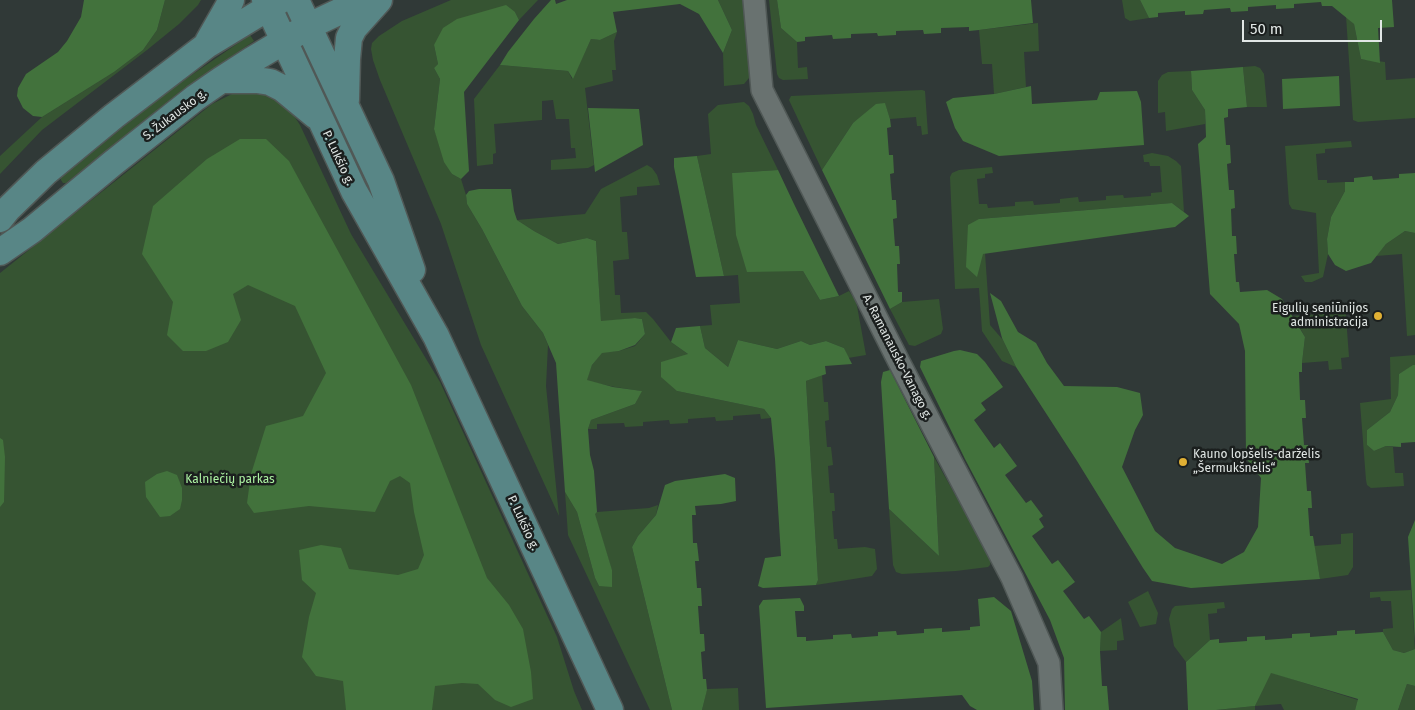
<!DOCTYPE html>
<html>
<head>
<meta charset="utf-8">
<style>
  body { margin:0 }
  #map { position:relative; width:1415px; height:710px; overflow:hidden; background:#303937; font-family:"Fira Sans",sans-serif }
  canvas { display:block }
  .scale { position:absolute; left:1242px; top:20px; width:140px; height:22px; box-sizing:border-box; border:2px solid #e1e7e5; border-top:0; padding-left:6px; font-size:15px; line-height:18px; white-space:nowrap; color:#e1e7e5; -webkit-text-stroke:4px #1b1f1e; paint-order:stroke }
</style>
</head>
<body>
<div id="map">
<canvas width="1415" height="710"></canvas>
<div class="scale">50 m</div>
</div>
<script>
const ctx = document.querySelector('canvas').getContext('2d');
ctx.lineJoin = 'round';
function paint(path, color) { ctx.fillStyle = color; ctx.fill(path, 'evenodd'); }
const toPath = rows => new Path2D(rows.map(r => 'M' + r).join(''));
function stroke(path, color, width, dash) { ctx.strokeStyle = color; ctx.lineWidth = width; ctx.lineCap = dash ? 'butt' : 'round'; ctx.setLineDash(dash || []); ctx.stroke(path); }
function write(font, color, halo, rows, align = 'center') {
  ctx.font = font + ' "Fira Sans",sans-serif'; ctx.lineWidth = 5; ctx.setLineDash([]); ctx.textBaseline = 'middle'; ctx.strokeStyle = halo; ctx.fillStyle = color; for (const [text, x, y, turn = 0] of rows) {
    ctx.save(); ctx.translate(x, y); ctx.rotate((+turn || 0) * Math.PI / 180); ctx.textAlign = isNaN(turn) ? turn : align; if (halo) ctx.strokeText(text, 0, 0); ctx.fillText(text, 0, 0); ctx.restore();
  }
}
const green = toPath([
  [165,0,201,0,198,5,179,24,147,50,42,130,0,174,0,156,42,117,114,72,143,50,157,30],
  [451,0,538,0,519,20,515,12,434,45,438,64,434,68,440,79,434,129,452,174,461,179,466,195,467,204,482,229,522,306,543,333,548,345,546,386,559,516,481,345,441,224,380,80,373,60,371,49,372,43,379,36,402,21],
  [718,0,744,0,751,71,749,78,744,84,724,86,723,53,732,30],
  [769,0,777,0,781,28,797,42,798,68,807,67,808,79,783,80,779,78,777,74],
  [1122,0,1140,0,1149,18,1130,21,1125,18],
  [1346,16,1354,24,1361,59,1385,62,1386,80,1415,78,1415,118,1358,122,1353,120],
  [1038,23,1039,51,1024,52,1026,87,994,94,992,64,982,64,979,30],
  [617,32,614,41,616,70,612,70,613,81,585,88,594,165,588,168,551,170,551,160,576,158,575,148,571,148,569,119,556,119,553,100,542,101,542,120,494,124,496,153,493,154,493,164,477,166,474,99,500,65,568,71,572,79,591,39,600,40],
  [250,35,254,41,181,91,66,183,63,183,61,180,61,178,138,115,177,85],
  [310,54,379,201,376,209,303,57],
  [1255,66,1260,68,1264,74,1267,107,1247,107,1243,67],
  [1191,71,1192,90,1205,110,1205,124,1166,131,1165,112,1158,113,1158,81,1162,75,1168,72],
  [259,88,287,105,300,125,351,234,440,382,557,637,574,691,582,710,0,710,0,273,212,104,232,94,246,89],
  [922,90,925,91,928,134,922,135,921,126,917,126,916,117,890,119,885,104,853,123,822,170,789,100,791,96],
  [744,102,749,106,753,114,756,125,778,170,732,173,803,271,820,300,839,296,849,291,855,300,857,306,866,355,848,358,844,348,826,341,810,345,801,341,777,349,738,340,728,367,705,348,700,326,712,325,710,305,740,303,738,275,724,276,697,156,711,154,708,114,718,105],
  [1351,141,1352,147,1325,149,1325,153,1316,154,1318,180,1327,180,1327,183,1345,182,1345,191,1331,217,1327,239,1328,254,1323,277,1312,282,1305,282,1301,276,1319,273,1316,213,1292,209,1289,204,1285,146],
  [1152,153,1168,156,1176,161,1181,166,1184,212,1172,203,979,219,983,254,985,253,990,325,1003,340,1016,367,1002,361,982,331,979,288,955,289,950,177,952,173,959,170,992,167,993,173,985,174,985,178,977,179,979,204,987,204,988,208,1015,206,1015,202,1033,201,1034,205,1060,203,1060,199,1078,197,1079,202,1106,200,1106,196,1123,195,1124,198,1151,196,1151,193,1162,192,1160,166,1150,166,1149,162,1144,162,1143,155],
  [647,165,652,168,657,175,660,185,637,187,637,195,620,197,622,232,627,232,629,259,613,261,615,295,620,295,621,313,646,312,653,319,671,342,688,354,677,391,764,409,771,418,761,419,760,414,733,416,733,420,716,421,715,417,688,419,688,423,670,424,669,420,643,422,643,426,625,427,624,423,597,424,597,429,588,429,591,420,635,404,641,391,615,387,586,381,592,365,602,352,619,351,635,346,645,334,642,319,635,318,601,322,596,241,587,238,558,244,534,231,517,220,585,214,601,189],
  [1405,231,1415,233,1415,335,1407,336,1402,254,1376,256,1386,244],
  [939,299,943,329,941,334,915,346,909,345,890,309,902,302],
  [1345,303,1349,357,1341,358,1342,369,1329,370,1328,361,1302,363,1305,337,1293,316,1334,313,1341,306],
  [1415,355,1415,365,1399,374,1398,395,1390,412,1367,430,1367,445,1374,451,1386,446,1393,447,1395,473,1403,473,1404,486,1371,488,1367,485,1366,480,1360,403,1391,399,1390,357],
  [822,375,824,402,828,402,829,420,825,421,827,447,831,447,833,465,828,466,830,493,834,493,835,511,832,511,834,539,837,539,838,549,865,547,875,549,877,569,872,576,816,585,818,580,806,381],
  [934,457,991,559,990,565,988,567,956,571,902,574,896,572,893,565,889,509,939,556],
  [565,492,577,512,595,578,599,586,612,571,594,513,597,512,649,508,658,505,656,515,638,536,632,547,672,710,650,710,568,535],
  [1353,533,1353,567,1348,575,1320,579,1314,546,1341,544,1341,534],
  [1411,590,1415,649,1404,653,1393,650,1383,632,1383,629,1393,628,1391,601,1381,601,1380,597,1370,598,1370,592],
  [1148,591,1158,613,1156,624,1140,627,1128,602],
  [1224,602,1225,608,1217,609,1217,613,1208,614,1210,640,1186,662,1174,646,1169,619,1172,609,1175,606],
  [1121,618,1124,640,1117,641,1117,650,1100,651,1101,632],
  [1270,672,1358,700,1355,710,1284,710,1281,704,1255,706,1255,710,1216,710,1255,706],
  [1407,684,1415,686,1415,710,1398,710],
  [738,688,739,710,702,710,707,689]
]);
const forest = toPath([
  [84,0,165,0,157,30,143,50,114,72,42,117,33,116,23,108,17,96,18,88,26,74,58,52,67,41,81,17],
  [551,0,555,0,556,4,567,0,718,0,732,30,723,53,699,14,680,4,613,12,617,32,600,40,591,39,573,79,568,71,500,65,508,52,534,19],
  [777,0,1031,0,1033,23,979,30,969,31,969,27,941,28,941,33,924,34,923,30,896,31,896,35,878,36,877,33,851,34,851,38,833,39,832,35,805,37,805,41,797,42,781,28],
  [1140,0,1392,0,1394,27,1378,28,1380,63,1361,59,1354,24,1332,6,1322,6,1321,2,1294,4,1294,8,1276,9,1276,5,1248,7,1248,11,1231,12,1230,8,1204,10,1203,14,1185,15,1185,11,1158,13,1158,17,1149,18],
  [506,5,515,12,519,20,464,92,469,171,461,179,452,174,444,162,434,129,440,79,434,68,438,64,434,45,443,28,457,19],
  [1243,67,1247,107,1228,109,1228,117,1224,118,1226,145,1230,145,1231,163,1227,164,1229,190,1234,190,1235,208,1231,209,1232,236,1236,236,1237,254,1234,254,1236,282,1239,282,1240,292,1267,290,1282,299,1305,337,1302,363,1302,372,1299,372,1300,400,1305,400,1306,418,1302,418,1304,445,1308,445,1309,463,1305,463,1307,491,1311,491,1312,508,1308,508,1310,536,1313,536,1320,579,1191,588,1152,581,1143,568,1077,461,1016,367,1002,338,990,293,1001,301,1018,332,1036,343,1047,363,1064,386,1117,387,1140,393,1143,415,1135,430,1122,467,1155,531,1175,548,1222,564,1244,552,1258,527,1261,478,1246,458,1245,351,1239,324,1210,294,1198,144,1206,137,1205,110,1192,90,1191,71],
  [1339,76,1340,106,1283,109,1282,79],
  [1031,86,1032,104,1097,100,1100,92,1137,91,1141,102,1144,145,999,156,963,141,955,128,946,102,953,98,994,94],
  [885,103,890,119,891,127,887,128,889,155,893,155,894,173,890,174,892,200,896,200,897,218,893,219,895,246,899,246,900,264,897,264,898,292,902,292,902,302,890,309,822,170,853,123,876,104],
  [588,108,639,109,643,145,595,172],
  [240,139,266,139,289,161,411,385,487,578,509,605,523,629,531,672,533,699,511,707,495,700,478,684,462,683,435,686,432,710,346,710,343,681,316,676,302,657,309,617,316,593,302,580,299,550,321,545,341,548,349,569,398,575,418,569,424,555,414,512,410,483,400,476,390,481,375,512,309,506,254,513,247,503,251,474,266,426,303,416,326,373,295,306,248,285,233,294,241,320,228,342,206,351,183,351,167,335,173,302,142,254,153,206,207,159],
  [697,156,724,276,696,277,674,167,674,158],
  [778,170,794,204,839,296,820,300,803,271,747,272,736,235,732,173],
  [1415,173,1415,233,1405,231,1386,244,1371,263,1346,271,1335,265,1328,254,1327,239,1331,217,1345,191,1345,182,1354,182,1354,178,1372,176,1373,180,1399,178,1399,174],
  [479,189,511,189,514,211,517,220,534,231,558,244,587,238,596,241,601,321,635,318,642,319,645,334,635,345,619,351,602,353,592,365,587,380,613,387,642,391,635,404,591,420,588,429,590,455,594,471,597,512,595,514,612,570,612,587,599,586,595,578,577,512,565,492,556,363,543,333,522,306,482,229,467,204,466,195,469,191],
  [1172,203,1189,216,1175,227,983,254,977,277,966,267,968,225,979,219],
  [700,326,705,348,728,367,738,340,777,349,801,341,810,345,826,341,844,348,852,364,825,366,826,374,806,381,818,580,816,585,763,588,758,586,765,558,781,556,775,459,771,418,764,409,677,391,661,377,661,362,688,354,671,342,676,328],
  [960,350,977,354,985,362,1003,387,981,403,986,410,974,420,994,448,1000,443,1017,466,1005,475,1026,503,1031,500,1043,516,1039,519,1044,527,1032,536,1052,564,1058,560,1075,582,1063,591,1084,619,1089,616,1101,632,1100,651,1102,686,1107,686,1109,710,1065,710,1064,658,1050,620,965,459,920,367,921,361,954,351],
  [1413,365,1415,365,1415,442,1401,443,1401,447,1386,446,1374,451,1367,445,1367,430,1390,412,1398,395,1399,374],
  [890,370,934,457,939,556,889,509,881,382,883,372],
  [0,438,3,440,5,457,4,502,0,507],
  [167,471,177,475,182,488,182,500,180,509,170,516,160,517,146,497,145,482,157,474],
  [725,474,735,478,736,501,721,504,695,506,696,515,692,515,693,543,697,543,699,561,695,561,697,588,701,588,702,606,698,606,700,634,704,634,705,651,701,652,703,679,706,679,707,690,702,710,672,710,632,547,638,536,656,515,665,485,675,481],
  [1415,520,1415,642,1408,537],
  [994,597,1011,611,1032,681,1034,710,977,710,970,706,962,695,766,708,759,606,763,600,800,598,804,606,804,611,795,611,797,637,806,637,806,641,833,639,833,635,851,634,852,638,878,636,878,632,896,631,897,635,924,633,924,629,942,628,942,632,970,630,970,627,980,626,978,599],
  [1355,630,1355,634,1383,632,1393,650,1404,653,1415,649,1415,686,1407,684,1398,710,1355,710,1358,699,1271,673,1255,706,1216,710,1188,710,1186,662,1210,640,1219,639,1219,643,1247,641,1247,637,1265,636,1265,640,1292,638,1292,634,1310,633,1310,637,1337,635,1337,631]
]);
const minor = toPath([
  [754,0,762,90,899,362,1012,578,1049,663,1052,710]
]);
const major = toPath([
  [265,0,354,191,436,336,610,710],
  [296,0,381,181,412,270],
  [208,42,228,7,231,0],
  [221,80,257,80,270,82,282,88,316,116],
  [346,100,347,59,349,38,354,28,379,0],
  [0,219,8,209,46,172,114,116,207,45,281,0],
  [0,252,32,230,113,163,195,98,221,80,252,60,309,26,364,0]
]);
const markers = [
  [1378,316,5,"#e0b034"],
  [1183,462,5,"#e0b034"]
];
const streetNames = [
  ["S. Žukausko g.",175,115,-37],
  ["P. Lukšio g.",338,158,65],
  ["A. Ramanausko-Vanago g.",897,357,63],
  ["P. Lukšio g.",523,523,65]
];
const poiNames = [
  ["Eigulių seniūnijos",1368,309],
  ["administracija",1368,323],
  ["Kauno lopšelis-darželis",1193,455,"left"],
  ["„Šermukšnėlis“",1193,469,"left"]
];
const parkNames = [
  ["Kalniečių parkas",230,480]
];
paint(green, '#365432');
paint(forest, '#42723c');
stroke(minor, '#505856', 24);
stroke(major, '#505856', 29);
stroke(minor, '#697270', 21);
stroke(major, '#588686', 26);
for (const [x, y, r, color] of markers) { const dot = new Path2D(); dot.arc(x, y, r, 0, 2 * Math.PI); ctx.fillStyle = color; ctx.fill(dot); stroke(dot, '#1b1f1e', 2); }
write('12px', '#e1e7e5', '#1b1f1e', streetNames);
write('12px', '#e1e7e5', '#1b1f1e', poiNames, 'right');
write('12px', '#adf3a3', '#1b1f1e', parkNames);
</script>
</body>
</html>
